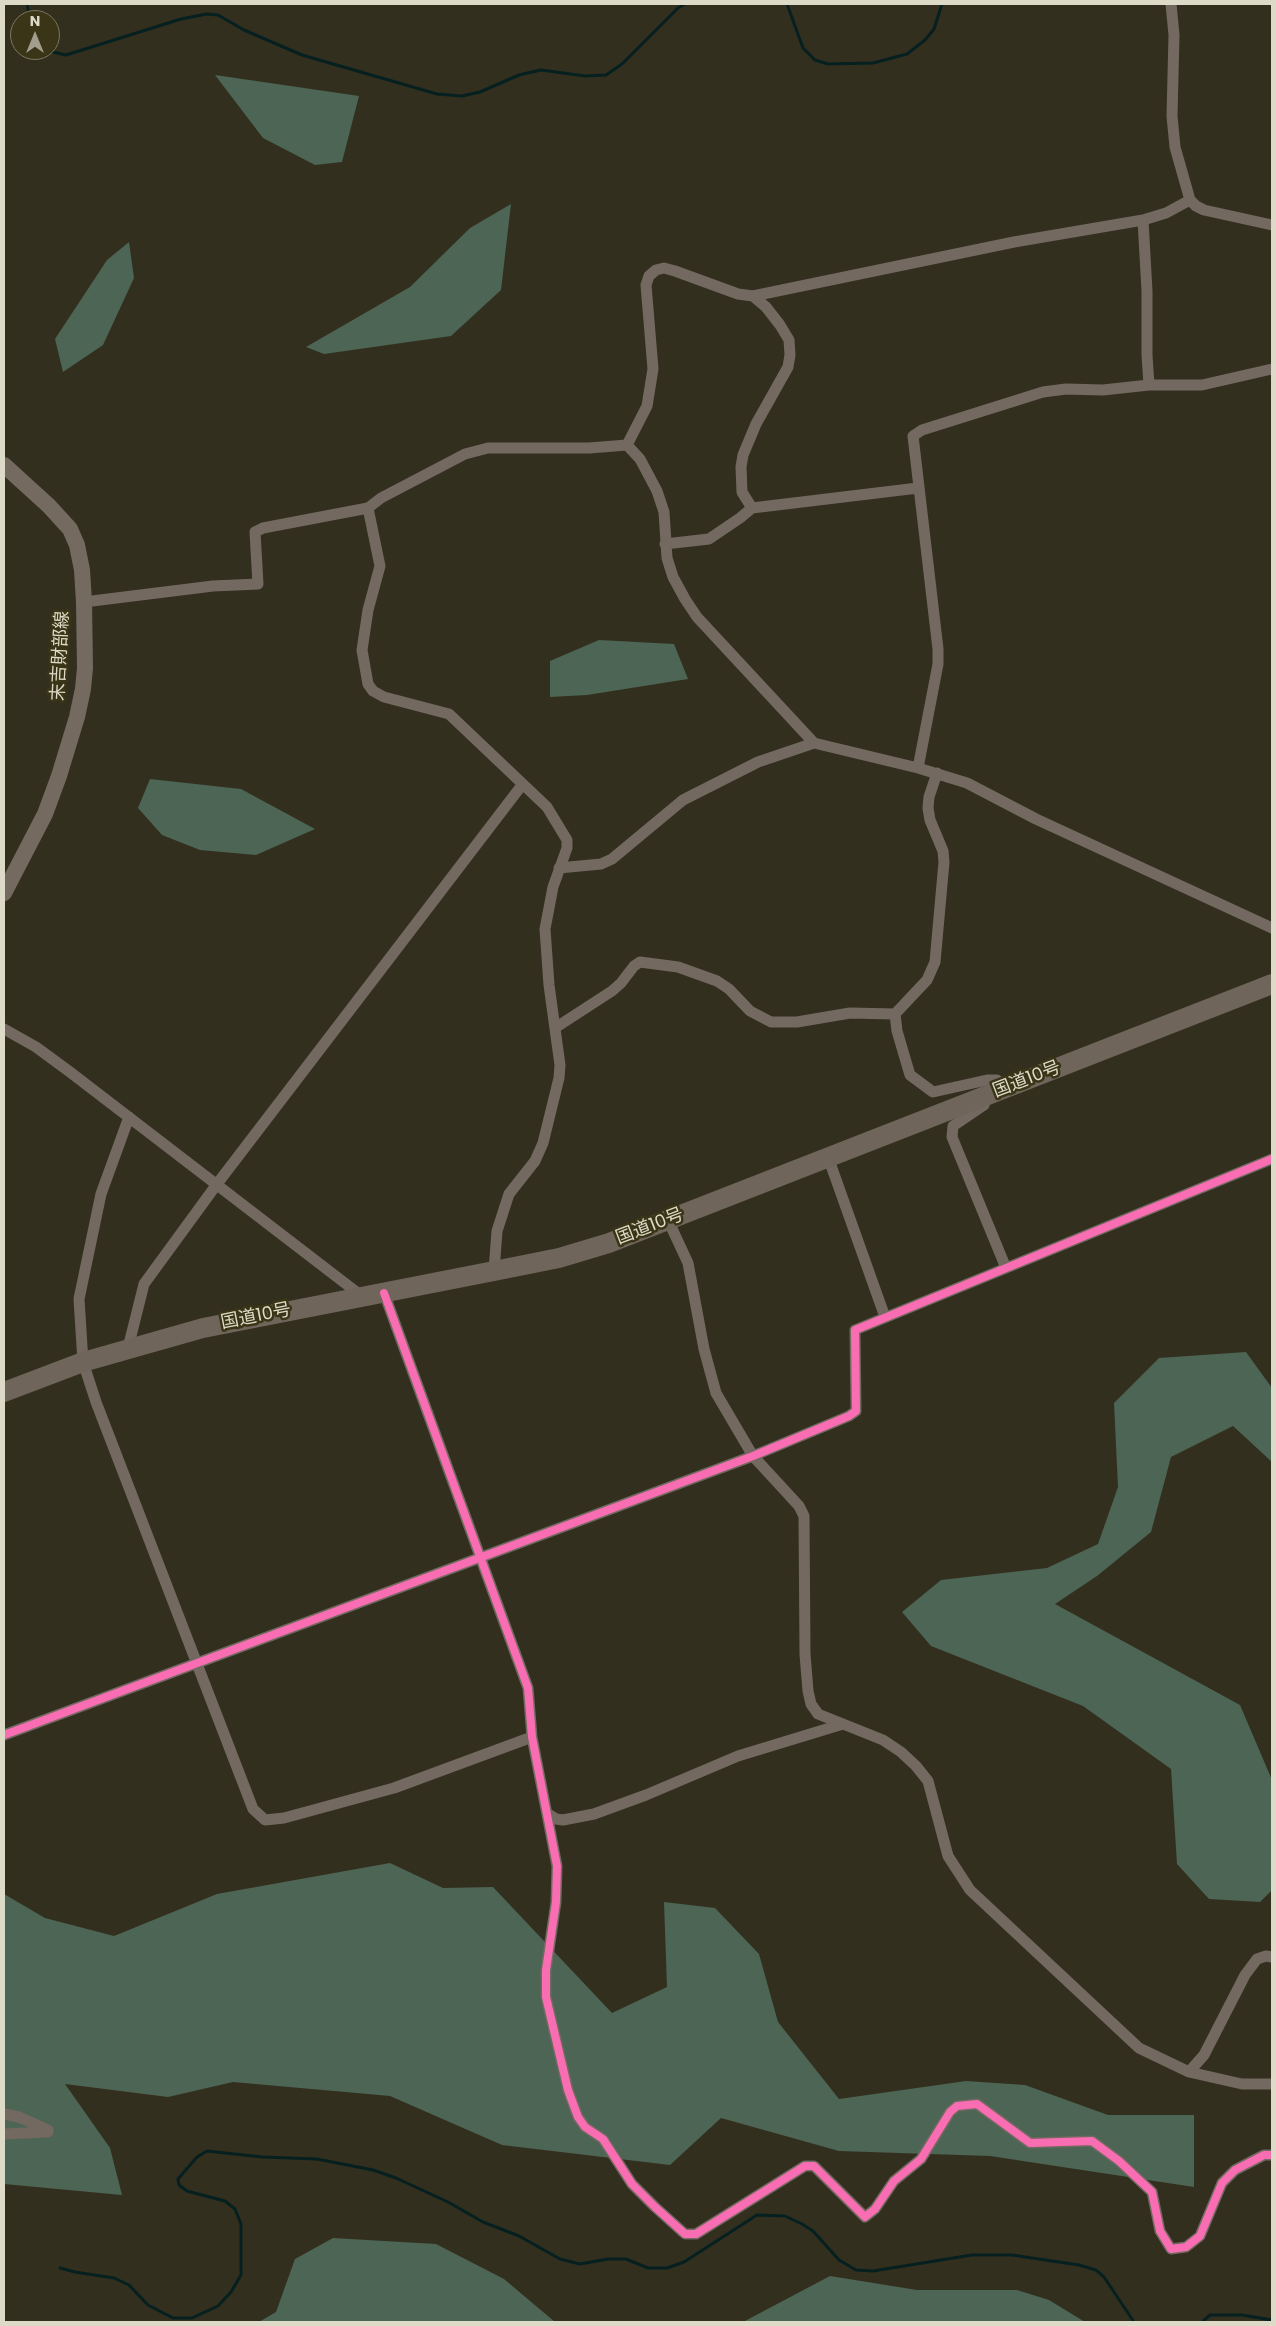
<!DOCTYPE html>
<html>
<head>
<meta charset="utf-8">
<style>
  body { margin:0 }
  #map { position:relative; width:1276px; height:2326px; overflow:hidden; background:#332f1f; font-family:Poppins,sans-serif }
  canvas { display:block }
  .frame { position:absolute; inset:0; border:5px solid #dddac8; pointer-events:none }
  .north { position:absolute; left:10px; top:10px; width:50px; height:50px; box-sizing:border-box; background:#3b3517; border:1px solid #7c775e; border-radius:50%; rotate:0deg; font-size:14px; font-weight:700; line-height:20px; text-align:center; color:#dddac8 }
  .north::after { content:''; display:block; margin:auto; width:18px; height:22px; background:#a29e8d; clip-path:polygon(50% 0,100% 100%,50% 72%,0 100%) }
</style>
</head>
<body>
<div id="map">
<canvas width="1276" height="2326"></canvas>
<div class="frame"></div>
<div class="north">N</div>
</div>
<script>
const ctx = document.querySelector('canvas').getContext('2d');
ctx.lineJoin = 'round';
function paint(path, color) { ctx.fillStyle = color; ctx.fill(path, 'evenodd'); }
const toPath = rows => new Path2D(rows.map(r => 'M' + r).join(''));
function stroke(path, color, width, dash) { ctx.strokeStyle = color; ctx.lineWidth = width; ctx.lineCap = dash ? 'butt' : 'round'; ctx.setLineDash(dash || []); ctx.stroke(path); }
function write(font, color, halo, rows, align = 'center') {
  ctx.font = font + ' Poppins,"Noto Sans JP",sans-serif'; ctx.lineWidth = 5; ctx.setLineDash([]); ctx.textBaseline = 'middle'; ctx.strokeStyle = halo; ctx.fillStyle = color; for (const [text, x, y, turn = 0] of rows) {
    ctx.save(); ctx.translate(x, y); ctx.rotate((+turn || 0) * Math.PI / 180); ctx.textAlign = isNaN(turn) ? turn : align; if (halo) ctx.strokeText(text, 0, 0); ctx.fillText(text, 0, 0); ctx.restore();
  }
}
const forest = toPath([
  [215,75,359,96,342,162,315,165,263,138],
  [511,204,501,290,451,336,324,354,306,347,410,287,470,228],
  [129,242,134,278,103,345,63,372,55,339,107,260],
  [599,640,674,644,688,679,587,695,550,697,550,661],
  [150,779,241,789,315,829,256,855,200,850,162,835,138,808],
  [1246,1352,1272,1388,1272,1462,1233,1426,1171,1457,1151,1532,1097,1576,1055,1604,1240,1705,1272,1780,1272,1890,1260,1902,1209,1899,1177,1864,1171,1769,1083,1706,931,1646,902,1612,941,1580,1047,1568,1098,1544,1118,1487,1114,1403,1159,1358],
  [390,1863,443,1888,493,1887,612,2013,667,1987,664,1902,715,1908,759,1954,778,2022,839,2099,966,2081,1025,2085,1108,2115,1194,2115,1194,2187,990,2156,839,2151,721,2118,670,2165,502,2145,390,2096,233,2082,168,2097,65,2084,110,2148,122,2195,4,2184,4,1894,45,1918,114,1936,217,1894],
  [333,2238,436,2244,504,2279,555,2322,259,2322,276,2312,295,2259],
  [830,2276,917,2290,1017,2290,1049,2300,1085,2322,743,2322]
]);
const stream = toPath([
  [27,4,30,20],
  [787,4,803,48,815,60,828,64,873,63,907,54,925,40,934,29,942,4],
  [50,49,53,52,66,55,181,19,207,14,218,15,244,30,302,55,437,94,462,96,480,92,519,75,541,70,585,76,606,75,622,64,678,8,685,4],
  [60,2268,75,2272,114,2278,129,2285,148,2305,173,2318,192,2318,218,2306,231,2292,241,2275,241,2224,235,2209,225,2201,187,2191,179,2185,178,2179,197,2157,207,2151,262,2157,317,2159,373,2170,396,2178,448,2202,483,2222,519,2236,560,2259,580,2264,608,2259,626,2259,648,2268,667,2268,684,2262,757,2215,785,2216,802,2224,813,2231,839,2260,856,2270,873,2271,972,2255,1012,2255,1079,2265,1096,2270,1104,2277,1134,2322],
  [1202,2322,1210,2315,1242,2315,1272,2320]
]);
const minor = toPath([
  [1171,4,1174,35,1172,116,1175,147,1190,200,1196,206,1204,210,1272,225],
  [1143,220,1147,291,1147,355,1149,385],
  [753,296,766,307,780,325,789,340,790,355,788,367,756,424,743,455,741,467,742,492,752,508,918,488],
  [627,445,640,459,657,491,664,512,667,558,673,577,685,599,697,617,814,743,918,768,967,783,1036,819,1272,928],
  [627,445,647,406,653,369,646,285,649,276,656,270,664,268,675,271,738,294,753,296,1014,242,1143,220,1166,213,1190,200],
  [368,508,380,566,368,610,362,650,368,684,373,691,384,697,449,714,547,807,567,840,567,848,553,887,545,929,549,985,560,1065,559,1078,543,1143,535,1161,509,1194,497,1231,494,1271],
  [665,544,709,539,740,518,752,508],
  [84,602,213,586,258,584,255,532,263,528,368,508,381,498,465,454,488,448,589,448,627,445],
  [918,768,938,664,938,649,913,436,922,430,1043,392,1066,389,1103,390,1149,385,1202,385,1272,369],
  [559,868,601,864,612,859,683,800,758,762,814,743],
  [895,1014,897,1031,910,1075,933,1092,987,1080,997,1080,1004,1089],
  [555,1028,612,991,621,983,634,966,640,962,678,967,717,981,729,989,750,1011,771,1022,797,1022,850,1013,895,1014,927,980,935,962,944,862,943,851,930,820,928,808,929,797,937,773],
  [4,1029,36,1047,70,1072,363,1297],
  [986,1100,984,1105,953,1126,952,1137,1006,1268],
  [129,1117,101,1194,79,1299,83,1362,96,1402,253,1809,265,1820,284,1818,394,1788,532,1737],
  [828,1157,885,1317],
  [668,1220,688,1263,704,1349,716,1393,753,1456,799,1506,804,1516,805,1654,808,1691,811,1704,818,1714,883,1740,901,1752,916,1766,928,1781,948,1856,970,1890,1139,2048,1189,2072,1242,2084,1272,2084],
  [384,1293,528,1688,532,1737,557,1866,556,1902,546,1970,546,1997,568,2090,578,2117,585,2127,603,2139,632,2184,655,2207,685,2234,696,2234,805,2166,814,2166,865,2217,875,2209,894,2181,921,2159,950,2112,957,2106,977,2104,1030,2143,1092,2141,1119,2161,1152,2192,1160,2231,1171,2249,1186,2247,1200,2236,1222,2183,1235,2170,1264,2155,1272,2155],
  [128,1348,144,1284,217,1184,522,785],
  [4,1735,753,1456,849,1416,856,1411,855,1330,1272,1159],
  [548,1814,556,1819,563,1820,594,1814,646,1795,738,1756,843,1724],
  [1189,2072,1204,2055,1245,1975,1257,1959,1266,1956,1272,1957],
  [4,2114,19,2117,48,2130,48,2132,4,2134]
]);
const secondary = toPath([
  [4,465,49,506,70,529,77,545,82,570,84,602,85,668,83,689,77,717,59,776,45,814,4,893]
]);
const trunk = toPath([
  [4,1392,83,1362,203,1328,494,1271,559,1258,609,1243,1272,984]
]);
const cycleway = toPath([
  [384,1293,528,1688,532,1737,557,1866,556,1902,546,1970,546,1997,568,2090,578,2117,585,2127,603,2139,632,2184,655,2207,685,2234,696,2234,805,2166,814,2166,865,2217,875,2209,894,2181,921,2159,950,2112,957,2106,977,2104,1030,2143,1092,2141,1119,2161,1152,2192,1160,2231,1171,2249,1186,2247,1200,2236,1222,2183,1235,2170,1264,2155,1272,2155],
  [4,1735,753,1456,849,1416,856,1411,855,1330,1272,1159]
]);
const streetNames = [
  ["末吉財部線",61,656,-87],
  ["国道10号",1027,1080,-21],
  ["国道10号",650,1227,-21],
  ["国道10号",256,1317,-11]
];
paint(forest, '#4d6554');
stroke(stream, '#062020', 3);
stroke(minor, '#736961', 11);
stroke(secondary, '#746a60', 16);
stroke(trunk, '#70655a', 20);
stroke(cycleway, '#f96db3', 8);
write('18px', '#dddac8', '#3b3517', streetNames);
</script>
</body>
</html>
